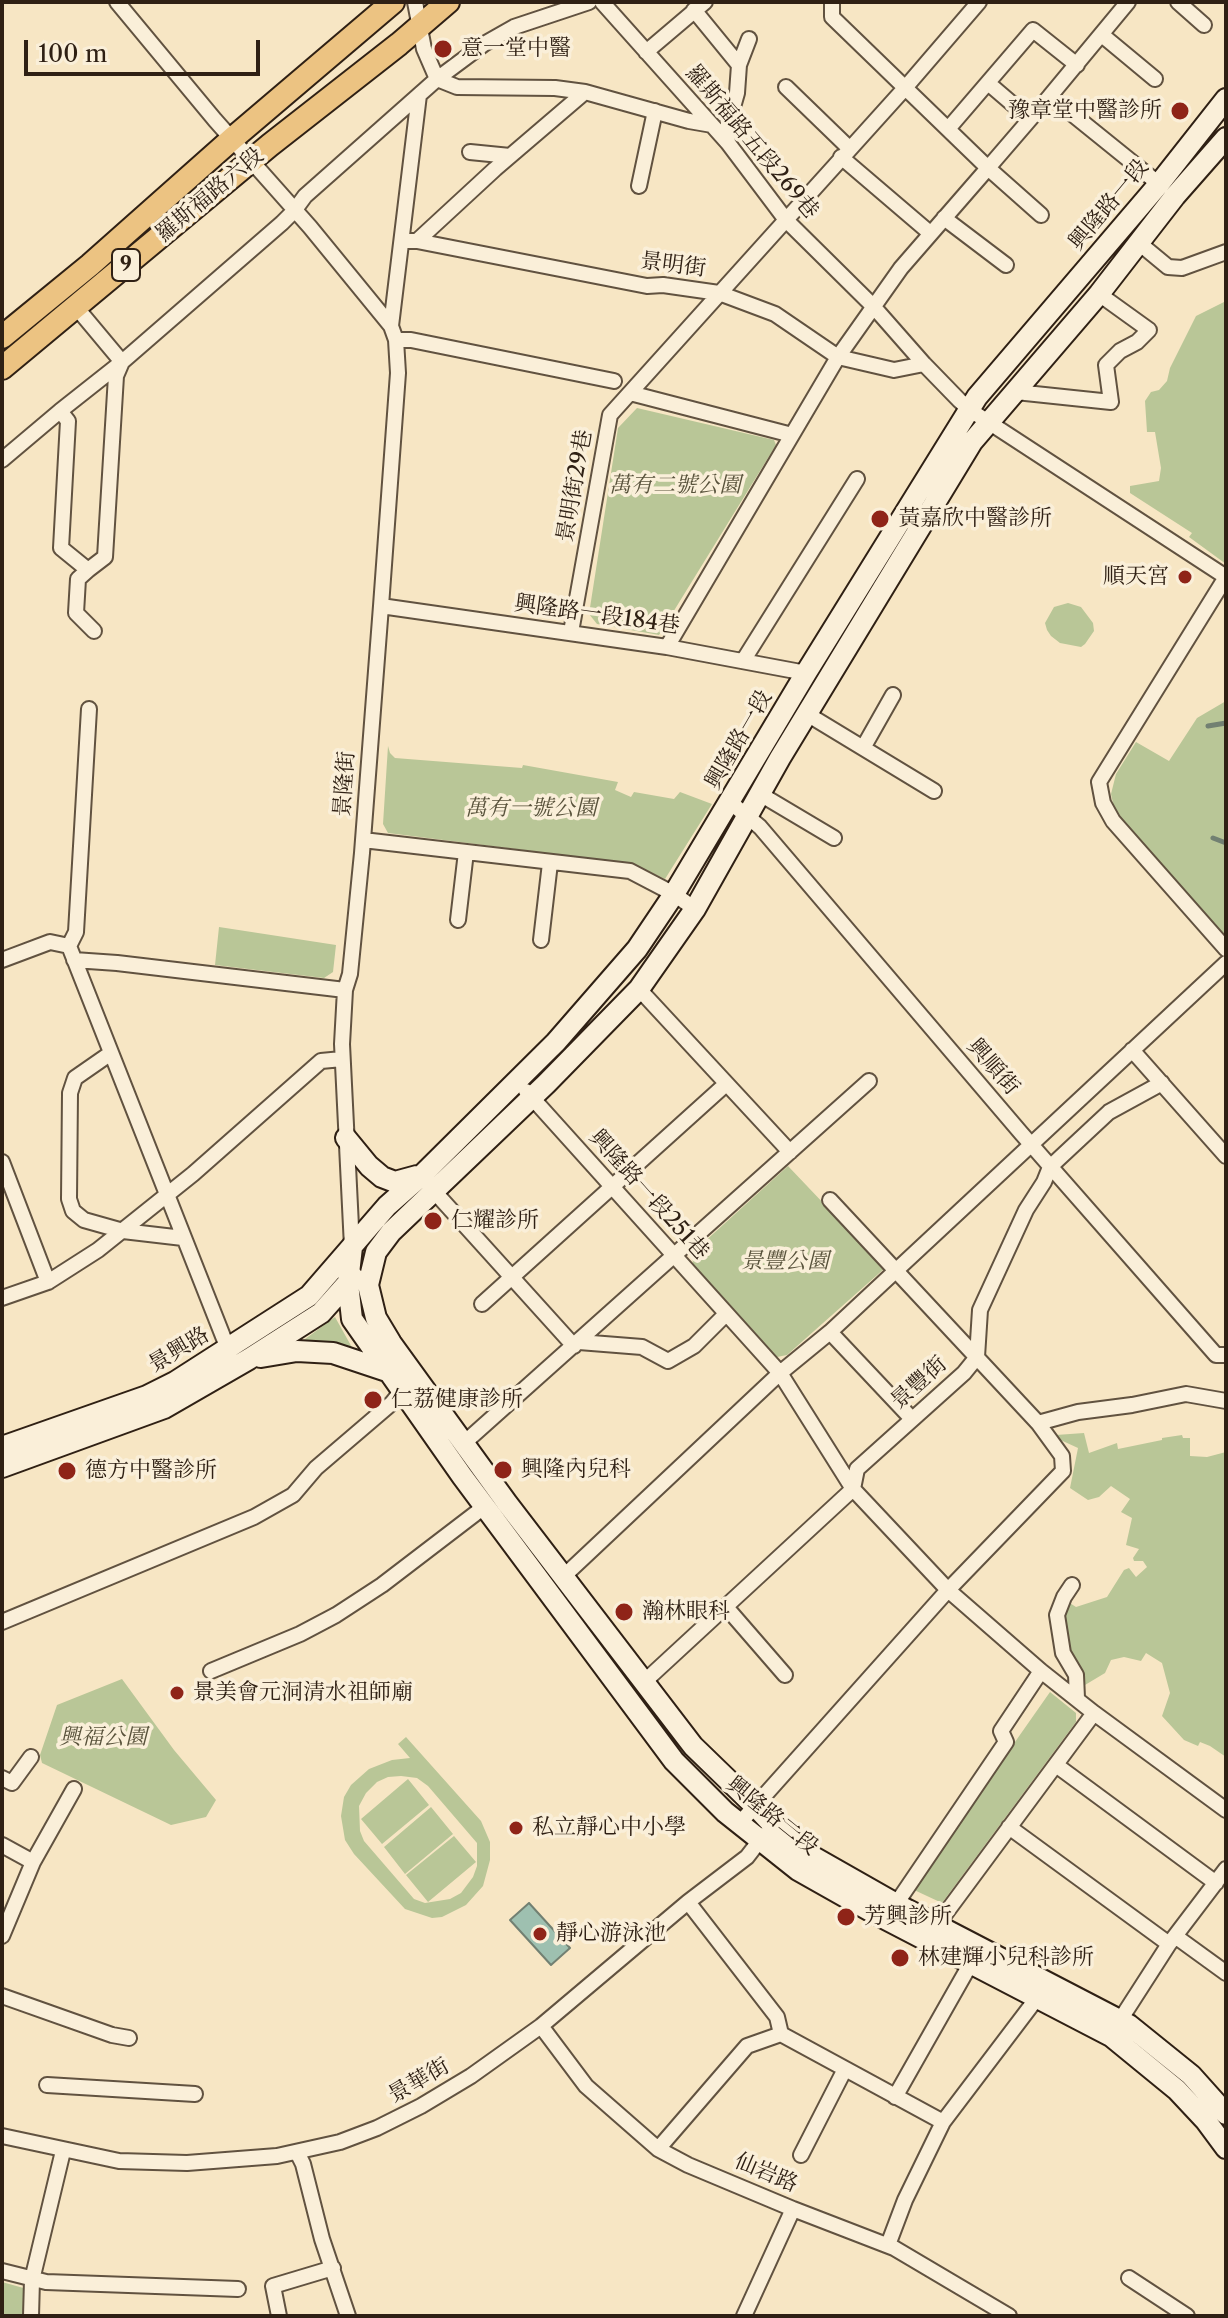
<!DOCTYPE html>
<html>
<head>
<meta charset="utf-8">
<style>
  body { margin:0 }
  #map { position:relative; width:1228px; height:2318px; overflow:hidden; background:#f7e6c4; font-family:"Libre Caslon Text",serif }
  canvas { display:block }
  .frame { position:absolute; inset:0; border:4px solid #2f2014; pointer-events:none }
  .scale { position:absolute; left:24px; top:40px; width:236px; height:36px; box-sizing:border-box; border:4px solid #2f2014; border-top:0; padding-left:10px; font-size:24px; line-height:28px; white-space:nowrap; color:#2f2014; -webkit-text-stroke:6px #faefd9; paint-order:stroke }
</style>
</head>
<body>
<div id="map">
<canvas width="1228" height="2318"></canvas>
<div class="frame"></div>
<div class="scale">100 m</div>
</div>
<script>
const ctx = document.querySelector('canvas').getContext('2d');
ctx.lineJoin = 'round';
function paint(path, color) { ctx.fillStyle = color; ctx.fill(path, 'evenodd'); }
const toPath = rows => new Path2D(rows.map(r => 'M' + r).join(''));
function stroke(path, color, width, dash) { ctx.strokeStyle = color; ctx.lineWidth = width; ctx.lineCap = dash ? 'butt' : 'round'; ctx.setLineDash(dash || []); ctx.stroke(path); }
function write(font, color, halo, rows, align = 'center') {
  ctx.font = font + ' "Libre Caslon Text","Noto Serif TC",serif'; ctx.lineWidth = 7; ctx.setLineDash([]); ctx.textBaseline = 'middle'; ctx.strokeStyle = halo; ctx.fillStyle = color; for (const [text, x, y, turn = 0] of rows) {
    ctx.save(); ctx.translate(x, y); ctx.rotate((+turn || 0) * Math.PI / 180); ctx.textAlign = isNaN(turn) ? turn : align; if (halo) ctx.strokeText(text, 0, 0); ctx.fillText(text, 0, 0); ctx.restore();
  }
}
const green = toPath([
  [1226,301,1226,564,1189,537,1192,533,1130,493,1130,486,1159,481,1161,468,1155,432,1147,432,1145,401,1151,392,1159,390,1167,381,1170,368,1196,316],
  [637,408,774,440,776,445,659,635,597,624,589,614,618,428],
  [1068,603,1081,607,1093,623,1094,631,1085,644,1081,647,1060,643,1051,636,1047,630,1045,623,1054,607],
  [1226,701,1226,937,1119,816,1114,808,1111,794,1116,774,1136,742,1169,761,1197,718],
  [388,746,390,753,395,758,522,768,523,765,618,782,615,790,631,797,634,792,674,799,680,792,712,804,665,879,634,864,388,833,383,824],
  [219,927,336,945,333,972,324,978,215,965],
  [788,1166,885,1268,787,1355,777,1357,693,1264,692,1253],
  [335,1317,354,1351,301,1342],
  [1084,1433,1089,1453,1117,1443,1118,1449,1162,1440,1162,1438,1182,1435,1183,1438,1190,1438,1190,1456,1207,1457,1226,1452,1226,1757,1210,1746,1200,1742,1198,1746,1184,1740,1162,1716,1170,1693,1162,1663,1146,1653,1141,1661,1124,1657,1111,1660,1105,1673,1080,1688,1065,1653,1059,1615,1065,1600,1076,1607,1107,1597,1124,1570,1129,1568,1136,1577,1147,1567,1143,1561,1134,1561,1133,1558,1139,1549,1126,1545,1132,1518,1121,1512,1130,1499,1111,1486,1099,1497,1088,1500,1070,1488,1078,1448,1054,1437,1056,1435],
  [122,1679,174,1750,216,1800,206,1817,171,1825,42,1763,40,1755,57,1705],
  [1050,1692,1076,1713,1076,1722,942,1903,912,1889],
  [406,1737,481,1821,490,1842,490,1860,483,1886,466,1905,442,1917,432,1918,405,1909,354,1854,345,1840,341,1816,344,1797,351,1785,369,1769,392,1760,410,1758,398,1744],
  [401,1776,417,1778,428,1786,477,1843,477,1866,473,1877,461,1893,450,1899,425,1903,414,1899,364,1841,360,1831,359,1806,366,1793,377,1782,388,1777],
  [408,1779,429,1805,382,1844,361,1819],
  [431,1807,453,1834,405,1874,384,1847],
  [454,1836,476,1862,428,1902,406,1875],
  [2,2282,27,2289,24,2316,2,2316]
]);
const water = toPath([
  [529,1903,570,1948,551,1965,510,1920,529,1903]
]);
const stream = toPath([
  [1208,726,1226,723],
  [1213,838,1226,843]
]);
const street = toPath([
  [117,2,215,120,310,227,391,326,396,340,398,373,381,606,362,853,350,974,345,990,342,1044,352,1247],
  [415,2,424,49,437,79,457,87,555,88,585,92,689,121,712,125],
  [602,2,728,143,786,220,873,306,924,364,959,400,970,410,1226,577],
  [1178,2,1204,25],
  [694,10,739,65,737,93,727,128,728,143],
  [1102,35,1155,79],
  [646,52,705,2],
  [739,65,749,39],
  [988,83,1030,119],
  [786,87,849,148],
  [1050,96,1128,2],
  [948,129,1033,30,1077,65],
  [470,152,510,156],
  [841,157,930,233],
  [639,186,655,111],
  [1041,215,988,168,1050,96,1159,184],
  [944,218,1006,265],
  [402,241,417,241,647,286,663,285,719,293,775,314,838,357,894,370,924,364],
  [417,241,495,169,585,92],
  [1139,243,1168,267,1182,268,1226,252],
  [76,307,122,362,60,411,68,421,61,548,88,570,78,579,76,613,94,631],
  [391,326,419,95],
  [396,340,411,340,614,381],
  [1016,392,1111,402,1106,365,1120,351,1137,342,1149,330,1099,294],
  [630,393,792,435],
  [2,460,60,411],
  [88,570,105,557,116,376,122,362,282,223,294,211,305,196,437,79,484,44,514,27,589,2],
  [1226,577,1099,782,1103,803,1113,821,1226,949],
  [381,606,667,647,806,673],
  [571,632,610,415,905,88,979,2],
  [667,647,838,357,901,268,988,168,832,17,832,2],
  [743,661,857,479],
  [89,709,76,932,69,946,228,1349],
  [807,714,934,791],
  [863,748,893,695],
  [760,794,834,838],
  [730,802,760,827,1021,1133,1216,1355,1226,1355],
  [363,840,630,871,674,894,695,909],
  [458,920,466,852],
  [541,940,550,863],
  [2,960,50,942,69,946],
  [74,960,117,963,345,990],
  [639,989,790,1152],
  [1132,1050,1226,1156],
  [111,1053,75,1078,70,1093,69,1199,73,1211,84,1220,123,1231,183,1238],
  [526,1091,780,1373,853,1489,948,1590,1041,1671,1094,1713,1226,1810],
  [2,1162,48,1282],
  [433,1190,574,1346],
  [2,1298,48,1282,98,1250,193,1174,321,1061,342,1059],
  [482,1304,726,1084],
  [830,1332,912,1419],
  [579,1342,642,1347,668,1361,694,1346,726,1314],
  [1038,1423,1078,1412,1132,1405,1186,1394,1226,1401],
  [463,1444,869,1081],
  [563,1577,780,1373,830,1332,1226,963],
  [1072,1585,1064,1597,1057,1615,1063,1653,1076,1675,1077,1698],
  [726,1607,785,1675],
  [2,1622,254,1517,293,1495,316,1468,392,1403,401,1392],
  [211,1671,300,1634,336,1615,382,1585,484,1507],
  [644,1682,853,1489,857,1469,964,1373,977,1357,980,1310,1026,1210,1044,1182,1050,1167,1109,1112,1162,1083],
  [1056,1765,1216,1883],
  [2,1778,12,1783,31,1757],
  [739,1824,948,1590,1063,1471,1062,1456,1038,1423,830,1200],
  [1009,1827,1169,1944],
  [2,1845,33,1862],
  [688,1902,777,2017,781,2034],
  [896,1904,1006,1742,1001,1731,1041,1671],
  [937,1925,1094,1713],
  [2,1936,33,1862,74,1789],
  [1175,1936,1226,1973],
  [2,1996,112,2035,129,2038],
  [541,2026,586,2086,658,2149,688,2165,793,2209,894,2248,1009,2316],
  [1115,2028,1169,1944,1226,1869],
  [781,2034,943,2122],
  [47,2085,195,2094],
  [895,2097,971,1963],
  [2,2136,119,2161,187,2163,277,2156,340,2142,377,2128,421,2106,471,2076,541,2026,688,1902,747,1857,764,1835],
  [658,2149,747,2046,781,2034],
  [297,2152,303,2164,322,2239,348,2316],
  [801,2155,845,2069],
  [888,2245,905,2200,943,2122,1037,1998],
  [2,2271,46,2282,238,2289],
  [1129,2278,1187,2316],
  [31,2316,32,2280,63,2151],
  [279,2316,273,2286,333,2268],
  [744,2316,793,2209]
]);
const secondary = toPath([
  [1226,138,1175,196,1099,294,972,442,780,758,695,909,639,989,546,1084,391,1232,376,1252,368,1285,376,1318,391,1343,507,1503,693,1746,756,1807,773,1825,808,1854,896,1904,1129,2025,1191,2075,1226,2114],
  [346,1138,369,1166,382,1177,395,1182,417,1176],
  [352,1247,348,1283,352,1319,462,1476,674,1761,725,1812,798,1870,876,1914,1111,2036,1177,2090,1206,2121,1226,2148],
  [261,1357,297,1351,333,1353,387,1371],
  [2,1447,147,1396,175,1382,309,1296,387,1206,421,1176,556,1042,637,949,674,894,806,673,977,397,1159,184,1226,99],
  [2,1467,164,1408,249,1359,321,1313,353,1277]
]);
const primary = toPath([
  [2,337,90,265,232,139,393,2],
  [2,368,270,145,399,44,448,2]
]);
const markers = [
  [443,49,10,"#8f2418"],
  [1180,111,10,"#8f2418"],
  [880,519,10,"#8f2418"],
  [1185,577,8,"#8f2418"],
  [433,1221,10,"#8f2418"],
  [373,1400,10,"#8f2418"],
  [503,1470,10,"#8f2418"],
  [67,1471,10,"#8f2418"],
  [624,1612,10,"#8f2418"],
  [177,1693,8,"#8f2418"],
  [516,1828,8,"#8f2418"],
  [846,1917,10,"#8f2418"],
  [540,1934,8,"#8f2418"],
  [900,1958,10,"#8f2418"]
];
const shields = [
  [126,265,28]
];
const shieldNames = [
  ["9",126,265]
];
const poiNames = [
  ["意一堂中醫",461,49],
  ["豫章堂中醫診所",1162,111,"right"],
  ["黃嘉欣中醫診所",898,519],
  ["順天宮",1169,577,"right"],
  ["仁耀診所",451,1221],
  ["仁荔健康診所",391,1400],
  ["興隆內兒科",521,1470],
  ["德方中醫診所",85,1471],
  ["瀚林眼科",642,1612],
  ["景美會元洞清水祖師廟",193,1693],
  ["私立靜心中小學",532,1828],
  ["芳興診所",864,1917],
  ["靜心游泳池",556,1934],
  ["林建輝小兒科診所",918,1958]
];
const streetNames = [
  ["羅斯福路五段269巷",752,142,50],
  ["羅斯福路六段",210,195,-40],
  ["興隆路一段",1109,205,-50],
  ["景明街",673,265,7],
  ["景明街29巷",575,486,-80],
  ["興隆路一段184巷",597,615,8],
  ["興隆路一段",739,740,-60],
  ["景隆街",345,784,-86],
  ["興順街",993,1067,49],
  ["興隆路一段251巷",649,1195,48],
  ["景興路",179,1350,-31],
  ["景豐街",919,1383,-42],
  ["興隆路二段",772,1816,39],
  ["景華街",419,2081,-30],
  ["仙岩路",766,2173,23]
];
const parkNames = [
  ["萬有二號公園",675,486],
  ["萬有一號公園",531,809],
  ["景豐公園",785,1262],
  ["興福公園",103,1738]
];
paint(green, '#b9c697');
paint(water, '#9ec0b0');
stroke(water, '#728072', 2);
stroke(stream, '#728072', 5);
stroke(street, '#615240', 18);
stroke(secondary, '#2f2014', 24);
stroke(primary, '#2f2014', 26);
stroke(street, '#faefd9', 14);
stroke(secondary, '#faefd9', 20);
stroke(primary, '#ecc382', 22);
for (const [x, y, r, color] of markers) { const dot = new Path2D(); dot.arc(x, y, r, 0, 2 * Math.PI); ctx.fillStyle = color; ctx.fill(dot); stroke(dot, '#faefd9', 3); }
for (const [x, y, w] of shields) { const box = new Path2D(); box.roundRect(x - w / 2, y - 16, w, 32, 6); ctx.fillStyle = '#faefd9'; ctx.fill(box); stroke(box, '#2f2014', 2); }
write('bold 20px', '#2f2014', null, shieldNames);
write('22px', '#2f2014', '#faefd9', poiNames, 'left');
write('22px', '#2f2014', '#faefd9', streetNames);
write('italic 22px', '#58523b', '#faefd9', parkNames);
</script>
</body>
</html>
